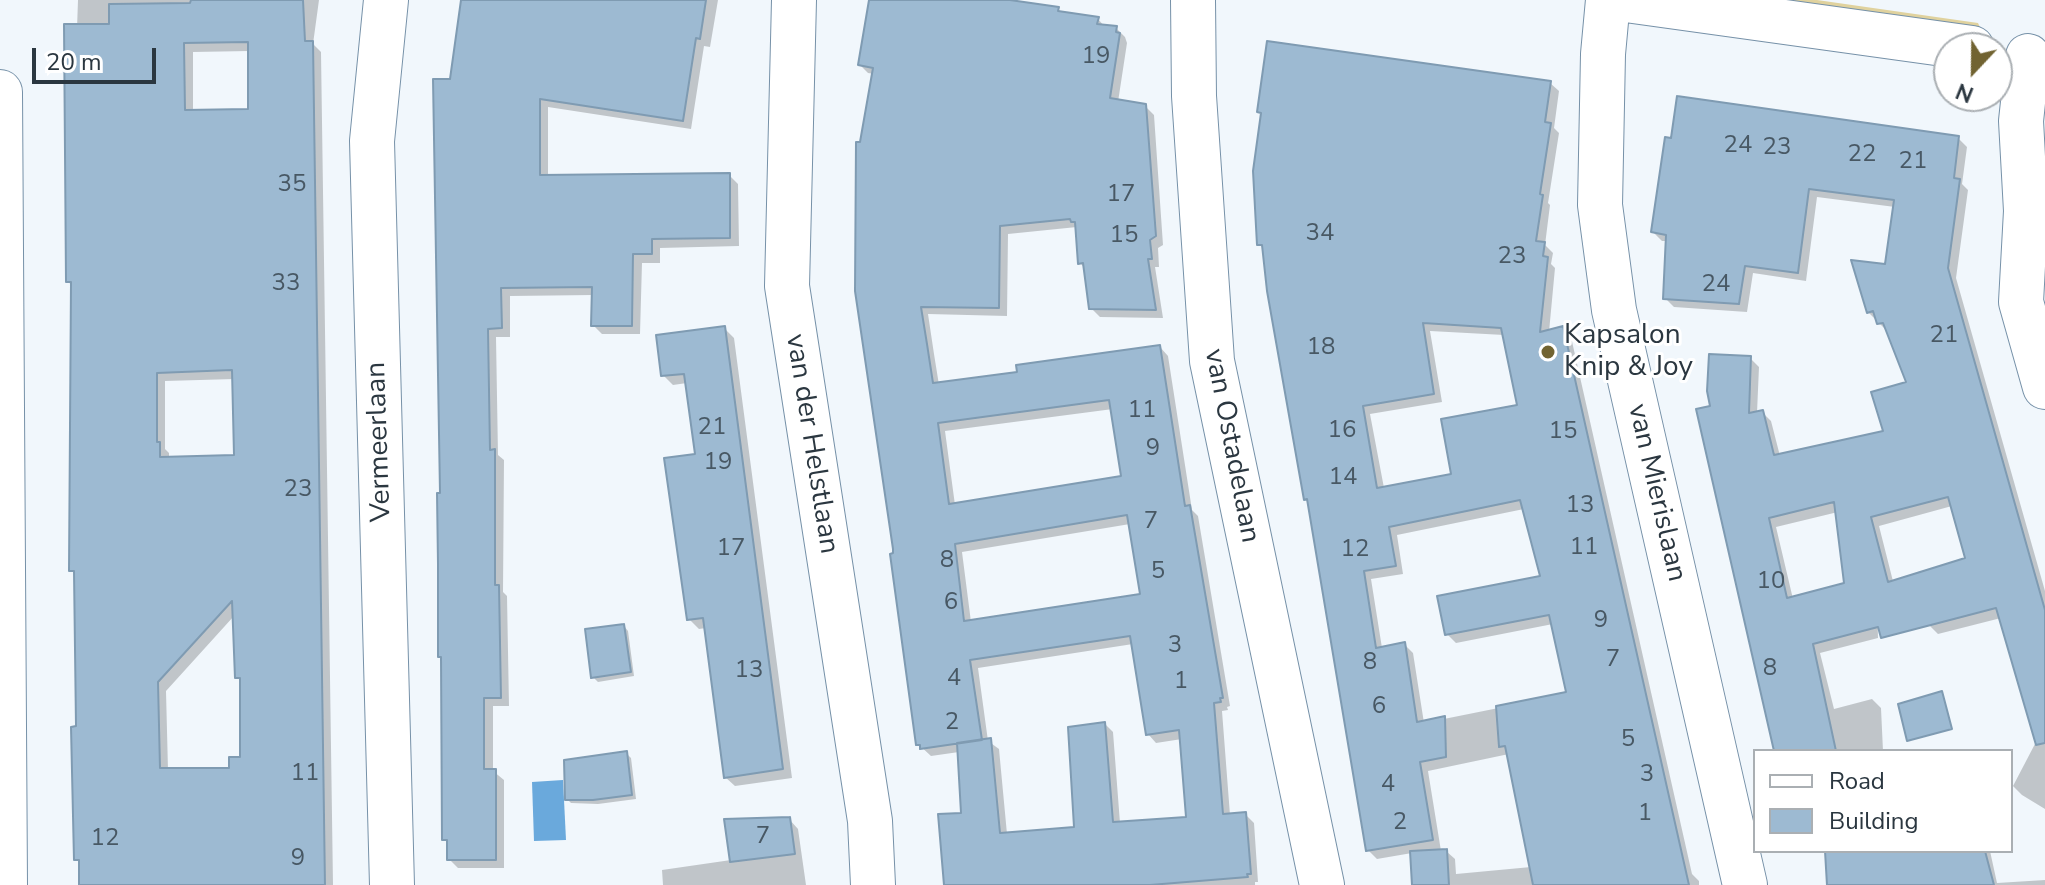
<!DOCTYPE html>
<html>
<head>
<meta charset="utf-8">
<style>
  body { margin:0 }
  #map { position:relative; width:2045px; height:885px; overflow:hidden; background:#f1f7fc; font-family:"Nunito Sans",sans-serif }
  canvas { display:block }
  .legend { position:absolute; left:1753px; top:749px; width:260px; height:104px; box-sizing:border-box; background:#fff; border:2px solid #aaafb3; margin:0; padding:10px 14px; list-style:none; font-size:24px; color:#2b3740 }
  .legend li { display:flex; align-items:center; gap:16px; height:40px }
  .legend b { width:40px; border:2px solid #aaafb3 }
  .north { position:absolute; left:1933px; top:32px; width:80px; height:80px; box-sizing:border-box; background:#fff; border:2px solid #aaafb3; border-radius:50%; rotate:202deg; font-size:22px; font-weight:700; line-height:32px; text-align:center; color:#2b3740 }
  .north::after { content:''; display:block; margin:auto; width:28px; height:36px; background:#716331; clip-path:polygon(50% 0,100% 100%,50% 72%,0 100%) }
  .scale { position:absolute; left:32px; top:48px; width:124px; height:36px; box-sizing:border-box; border:4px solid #2b3740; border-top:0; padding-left:10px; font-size:24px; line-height:28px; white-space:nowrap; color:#2b3740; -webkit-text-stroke:6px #fff; paint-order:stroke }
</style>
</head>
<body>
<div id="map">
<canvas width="2045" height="885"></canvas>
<ul class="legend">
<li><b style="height:10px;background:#fff"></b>Road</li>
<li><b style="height:22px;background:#9dbad2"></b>Building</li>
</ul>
<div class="north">N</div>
<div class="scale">20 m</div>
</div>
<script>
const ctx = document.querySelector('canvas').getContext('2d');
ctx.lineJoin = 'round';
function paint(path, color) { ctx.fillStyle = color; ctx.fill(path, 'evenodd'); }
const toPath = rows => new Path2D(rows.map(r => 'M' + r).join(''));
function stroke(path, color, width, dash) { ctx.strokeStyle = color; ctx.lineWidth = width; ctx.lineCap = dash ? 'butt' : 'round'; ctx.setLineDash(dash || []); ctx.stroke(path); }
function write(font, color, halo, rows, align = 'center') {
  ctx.font = font + ' "Nunito Sans",sans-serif'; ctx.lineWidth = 6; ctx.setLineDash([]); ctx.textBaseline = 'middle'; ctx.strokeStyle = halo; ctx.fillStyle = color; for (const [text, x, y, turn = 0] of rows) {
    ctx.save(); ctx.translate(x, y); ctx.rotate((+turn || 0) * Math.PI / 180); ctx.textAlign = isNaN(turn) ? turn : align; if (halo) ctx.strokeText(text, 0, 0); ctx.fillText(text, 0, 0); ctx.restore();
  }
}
const green = toPath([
  [1714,0,1817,0,1978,23,1985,38]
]);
const water = toPath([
  [563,780,566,840,534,841,532,782]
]);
const shadow = toPath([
  [78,0,319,0,313,44,321,52,333,885,81,885,81,864,76,859,78,728,76,575,71,570,73,286,68,282],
  [250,51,250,111,193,112,193,52],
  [235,379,236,457,169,459,169,453,165,449,165,381],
  [234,616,237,677,242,683,242,759,231,770,168,770,166,691],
  [462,0,718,0,710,47,704,46,691,129,548,107,548,177,729,175,738,184,739,246,660,248,660,263,642,263,640,334,602,334,593,325,594,295,510,296,510,337,496,337,498,455,504,460,503,592,507,596,509,706,493,706,493,771,504,780,504,868,458,868,449,859,449,845,444,839,435,81,452,81],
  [871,0,996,0,1058,9,1062,13,1098,19,1105,27,1116,28,1125,37,1127,43,1118,102,1145,106,1154,115,1163,245,1158,248,1159,267,1155,267,1163,318,1100,317,1091,308,1086,269,1080,263,1077,227,1008,234,1007,316,928,314,934,354,939,385,1019,373,1160,347,1168,356,1192,510,1198,516,1230,706,1227,707,1228,710,1222,711,1230,815,1245,814,1254,823,1258,882,1255,882,1255,885,946,885,963,815,959,752,931,756,918,744,895,555,862,144,874,74,868,73,860,65],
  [1113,409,1123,478,955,505,945,431],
  [1130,524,1142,595,971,622,962,552],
  [1133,644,1148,734,1156,743,1182,739,1189,819,1120,823,1113,732,1105,724,1076,829,1007,834,999,749,988,741,978,668],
  [1550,83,1559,91,1554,128,1559,133,1548,203,1550,205,1545,245,1553,253,1551,264,1555,268,1549,332,1562,328,1571,337,1692,874,1699,881,1699,885,1414,885,1412,853,1377,859,1368,850,1310,503,1306,499,1265,250,1259,244,1262,115,1259,111],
  [1430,331,1504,335,1520,407,1453,475,1384,488,1370,414,1442,402],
  [1524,509,1542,578,1447,634,1456,643,1553,624,1568,694,1424,723,1413,653,1404,644,1382,648,1371,579,1403,574,1397,535],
  [1509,754,1531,867,1456,874,1455,859,1446,851,1441,851,1428,771],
  [1958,138,1967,147,1962,184,1968,190,1956,278,2045,591,2045,809,2022,795,2013,786,2036,742,2001,618,1938,634,1929,625,1967,559,1952,506,1879,526,1898,601,1877,602,1878,638,1820,653,1834,709,1872,699,1881,708,1883,751,1776,751,1713,408,1750,358,1759,367,1757,413,1762,412,1771,421,1780,456,1885,432,1909,383,1888,332,1868,312,1886,267,1895,207,1817,197,1806,281,1753,273,1747,312,1674,307,1665,298,1668,241,1662,241,1653,232],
  [1838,512,1847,585,1793,599,1776,527],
  [724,328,734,338,792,778,735,786,725,777,706,628,699,629,689,619,697,456,687,383,673,385,663,375],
  [624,626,628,631,634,676,598,682,593,677],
  [626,753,631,758,636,799,598,804,571,803,567,799],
  [789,819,798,829,806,885,663,885,662,870,731,860],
  [1944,851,1990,851,1997,883,2045,880,2045,885,1947,885]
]);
const building = toPath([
  [191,0,303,0,305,41,313,41,325,885,79,885,79,860,74,860,71,727,76,726,75,649,74,571,69,571,71,282,66,282,64,24,109,24,109,4,190,3,191,0],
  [248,42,248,109,185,110,184,43,248,42],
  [232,370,234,455,160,457,160,442,157,442,157,373,232,370],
  [232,601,235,678,240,678,240,757,229,757,229,768,160,768,158,682,232,601],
  [461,0,706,0,700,39,696,38,683,121,540,99,540,175,730,173,730,238,652,239,652,254,633,254,632,326,591,326,592,287,501,288,502,328,488,329,490,450,495,449,495,585,499,585,501,698,484,698,484,769,496,769,496,860,447,860,447,840,442,840,441,657,438,657,438,564,437,493,440,493,433,79,450,79,461,0],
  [869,0,1010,0,1059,7,1058,11,1099,17,1097,24,1117,26,1116,32,1120,33,1110,98,1146,104,1156,236,1150,240,1152,259,1148,259,1156,310,1089,309,1083,263,1078,264,1075,222,1071,222,1070,219,1000,226,999,308,921,307,927,344,933,383,1017,372,1016,365,1160,345,1185,506,1190,505,1223,698,1220,698,1221,702,1214,703,1223,814,1246,812,1251,874,1247,874,1248,877,1150,885,944,885,938,814,961,813,957,743,991,738,1000,833,1074,827,1068,727,1105,722,1113,822,1186,817,1179,730,1146,735,1130,636,970,660,982,740,920,749,920,745,916,745,890,554,893,553,893,549,855,291,856,142,860,142,873,68,858,65,869,0],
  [1109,400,1121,476,949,504,938,423,1109,400],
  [1127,515,1140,594,964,621,955,544,1127,515],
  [1267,41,1551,81,1545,122,1551,123,1540,194,1543,195,1536,241,1545,242,1543,256,1548,257,1540,332,1563,326,1689,885,1533,885,1505,746,1499,747,1496,706,1566,692,1549,615,1445,635,1437,596,1540,576,1520,500,1389,527,1396,566,1364,571,1376,648,1405,642,1417,722,1445,716,1446,757,1420,762,1433,840,1366,851,1307,499,1304,500,1267,291,1262,245,1257,245,1253,171,1261,113,1257,112,1267,41],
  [1423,323,1501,328,1517,405,1441,419,1451,474,1377,488,1363,406,1434,394,1423,323],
  [1677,96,1959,136,1954,178,1960,179,1948,268,2045,610,2045,743,2036,745,1996,608,1881,638,1878,627,1813,644,1836,751,1774,751,1696,409,1710,406,1707,391,1709,354,1751,356,1749,413,1763,410,1774,455,1883,431,1871,392,1906,382,1883,323,1877,324,1873,311,1867,313,1851,260,1885,264,1894,200,1809,189,1798,273,1745,266,1739,304,1663,299,1666,235,1651,232,1665,137,1671,138,1677,96],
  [1948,497,1965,558,1888,582,1871,517,1948,497],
  [1834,502,1844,583,1787,598,1769,518,1834,502],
  [725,326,783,769,724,778,703,618,687,620,664,458,695,454,684,374,661,376,656,335,725,326],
  [624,624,631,672,591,678,585,629,624,624],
  [1942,691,1952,729,1907,741,1898,704,1942,691],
  [627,751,632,795,593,800,565,800,564,760,627,751],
  [790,817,795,854,730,862,724,819,790,817],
  [1447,849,1449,885,1412,885,1410,851,1447,849],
  [1825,851,1985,851,1994,885,1827,885,1825,851]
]);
const minor = toPath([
  [386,0,372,141,392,885],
  [794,0,787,286,870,821,873,885],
  [1193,0,1194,96,1212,361,1322,885],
  [1608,0,1603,54,1600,205,1614,310,1745,885],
  [1626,0,1972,48],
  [2028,56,2021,121,2026,211,2021,302,2045,387],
  [0,92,5,885]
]);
const markers = [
  [1548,352,8,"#716331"]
];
const numberNames = [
  ["19",1096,57],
  ["24",1738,146],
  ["23",1777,148],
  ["22",1862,155],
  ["21",1913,162],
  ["35",292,185],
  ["17",1121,195],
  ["34",1320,234],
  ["15",1124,236],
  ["23",1512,257],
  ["33",286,284],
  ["24",1716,285],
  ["21",1944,336],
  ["18",1321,348],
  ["11",1142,411],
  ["21",712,428],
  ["16",1342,431],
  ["15",1563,432],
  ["9",1153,449],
  ["19",718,463],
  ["14",1343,478],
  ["23",298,490],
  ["13",1580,506],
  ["7",1151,522],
  ["11",1584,548],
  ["17",731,549],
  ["12",1355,550],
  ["8",947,561],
  ["5",1158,572],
  ["10",1771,582],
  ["6",951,603],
  ["9",1601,621],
  ["3",1175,646],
  ["7",1613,660],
  ["8",1370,663],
  ["8",1770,669],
  ["13",749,671],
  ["4",954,679],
  ["1",1181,682],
  ["6",1379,707],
  ["2",952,723],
  ["5",1628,740],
  ["11",305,774],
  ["3",1647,775],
  ["4",1388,785],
  ["1",1645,814],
  ["2",1400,823],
  ["7",763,837],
  ["12",105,839],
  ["9",298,859]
];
const poiNames = [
  ["Kapsalon",1564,336],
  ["Knip & Joy",1564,368]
];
const streetNames = [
  ["Vermeerlaan",380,442,-92],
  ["van der Helstlaan",811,444,81],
  ["van Ostadelaan",1231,446,79],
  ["van Mierislaan",1656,493,77]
];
paint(green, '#e0d29e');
paint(water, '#6aa9dc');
paint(shadow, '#0003');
paint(building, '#9dbad2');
stroke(building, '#7f9bb2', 2);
stroke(minor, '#7691a8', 46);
stroke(minor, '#fff', 44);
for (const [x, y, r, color] of markers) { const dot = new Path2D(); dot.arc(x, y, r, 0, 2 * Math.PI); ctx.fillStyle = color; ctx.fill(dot); stroke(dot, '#fff', 3); }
write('24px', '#485864', null, numberNames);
write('28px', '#2b3740', '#fff', poiNames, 'left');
write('28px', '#2b3740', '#fff', streetNames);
</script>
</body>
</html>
